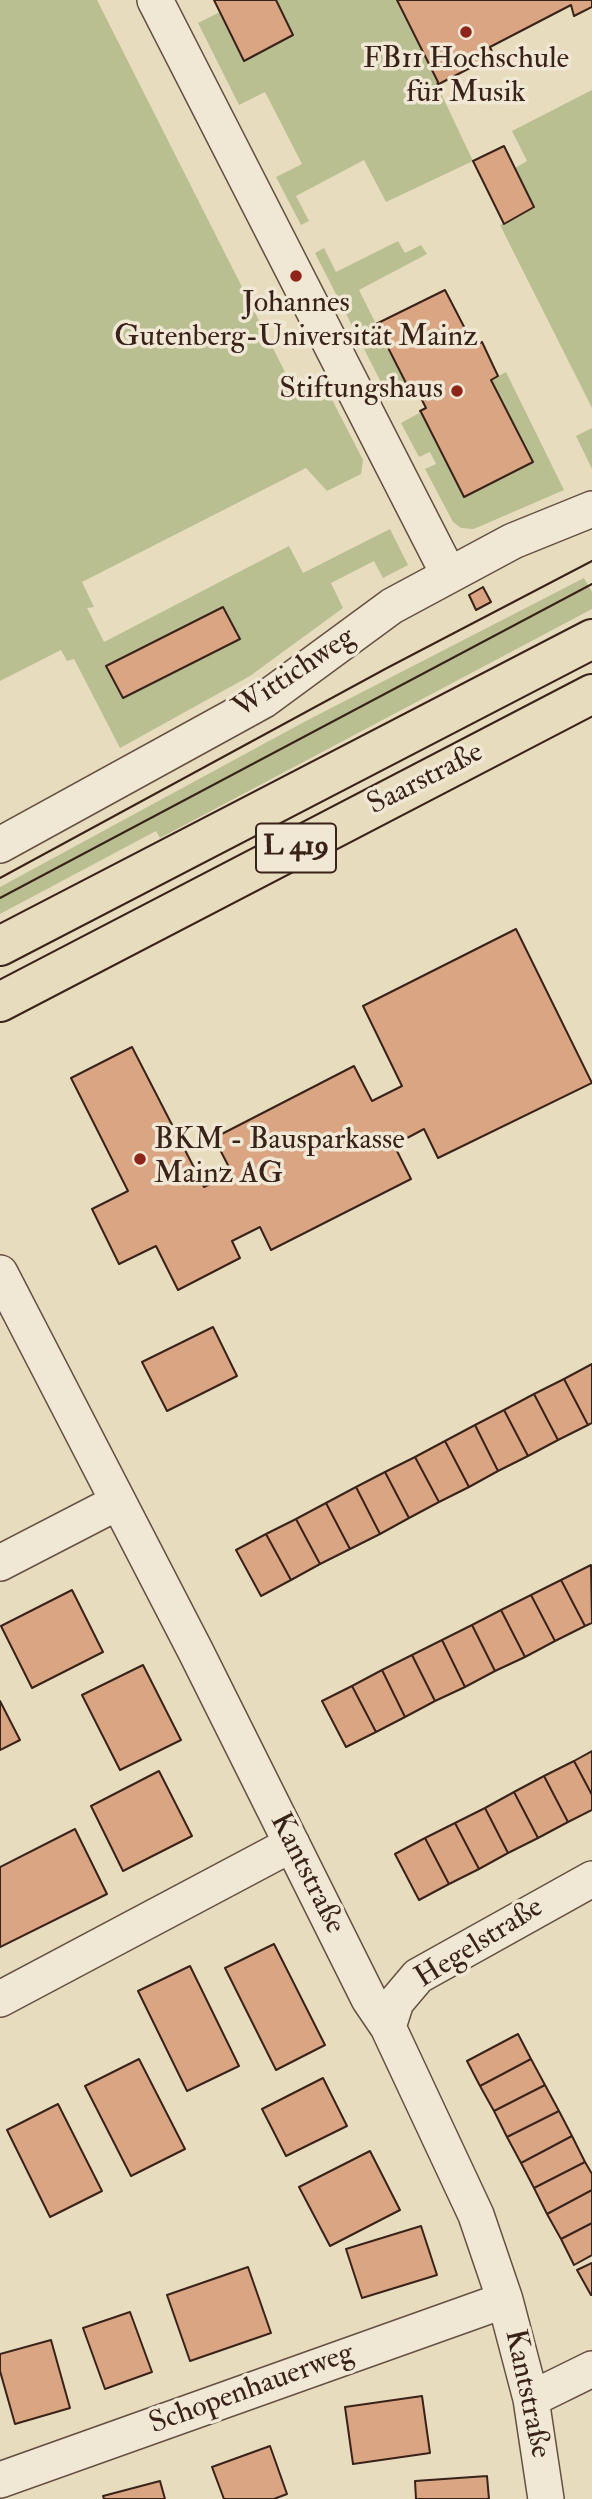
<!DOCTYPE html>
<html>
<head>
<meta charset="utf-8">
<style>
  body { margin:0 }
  canvas { display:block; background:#e8dcbf }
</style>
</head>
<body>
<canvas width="592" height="2499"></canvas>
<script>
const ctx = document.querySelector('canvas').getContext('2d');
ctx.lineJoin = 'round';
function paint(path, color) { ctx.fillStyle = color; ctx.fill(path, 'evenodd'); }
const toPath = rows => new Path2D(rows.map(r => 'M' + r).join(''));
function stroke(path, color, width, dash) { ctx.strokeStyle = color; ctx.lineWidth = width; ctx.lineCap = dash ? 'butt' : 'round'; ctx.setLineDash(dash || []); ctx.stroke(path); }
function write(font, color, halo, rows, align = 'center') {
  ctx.font = font + ' "IM FELL Double Pica",serif'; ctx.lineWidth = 7; ctx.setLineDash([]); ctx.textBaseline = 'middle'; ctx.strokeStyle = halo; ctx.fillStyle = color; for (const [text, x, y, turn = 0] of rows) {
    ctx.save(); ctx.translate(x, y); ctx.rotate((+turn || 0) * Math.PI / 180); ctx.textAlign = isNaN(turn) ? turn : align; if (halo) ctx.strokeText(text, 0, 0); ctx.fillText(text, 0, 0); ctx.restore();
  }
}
const green = toPath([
  [0,0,97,0,291,384,297,393,323,382,363,460,361,474,327,491,306,468,82,582,94,607,87,608,104,642,289,546,303,573,390,529,408,565,383,578,374,561,331,583,343,608,250,676,120,748,74,659,67,661,61,650,0,681],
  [276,0,397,0,438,82,437,85,473,161,386,202,364,160,296,196,309,221,301,225,276,177,302,164,265,92,239,105,198,23,220,12,244,60,293,35],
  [592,90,592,408,500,225,534,207,515,168,527,161,512,131],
  [398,241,405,253,421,245,427,254,359,290,406,384,387,394,315,253,324,248,336,272],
  [506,372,564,490,483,525,473,529,461,528,453,522,425,469,436,464,430,452,419,457,401,423,421,412,464,497,532,462,491,380],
  [592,428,592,469,576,436],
  [584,578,592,592,592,609,160,838,156,831,0,914,0,887,304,722]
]);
const building = toPath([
  [214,0,276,0,293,35,244,61,214,0],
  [397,0,592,0,592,7,574,16,571,5,490,47,493,54,497,54,437,85,438,82,397,0],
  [504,146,534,207,504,224,473,161,504,146],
  [445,290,474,346,482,342,498,376,491,380,533,462,464,497,421,412,420,411,426,408,414,384,408,387,376,324,445,290],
  [483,587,491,602,476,610,469,595,483,587],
  [223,607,240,639,123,698,106,666,223,607],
  [516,929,592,1083,438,1158,424,1129,394,1145,411,1179,271,1250,260,1227,232,1241,240,1258,178,1290,156,1246,119,1264,92,1209,128,1191,71,1078,132,1047,204,1187,232,1173,214,1138,354,1066,372,1101,402,1086,363,1006,516,929],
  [213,1327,237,1376,167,1411,142,1362,213,1327],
  [592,1364,592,1423,588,1425,564,1379,592,1364],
  [564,1379,588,1425,558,1440,534,1394,564,1379],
  [534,1394,558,1440,528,1456,504,1410,534,1394],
  [504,1410,528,1456,498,1471,475,1425,504,1410],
  [475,1425,498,1471,469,1487,445,1441,475,1425],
  [445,1441,469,1487,439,1502,415,1457,445,1441],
  [415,1457,439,1502,409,1518,385,1472,415,1457],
  [385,1472,409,1518,380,1534,356,1487,385,1472],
  [356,1487,380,1534,350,1549,326,1503,356,1487],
  [326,1503,350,1549,320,1564,296,1519,326,1503],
  [296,1519,320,1564,291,1580,266,1534,296,1519],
  [266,1534,291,1580,261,1596,236,1550,266,1534],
  [591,1565,592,1623,585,1626,561,1580,591,1565],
  [561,1580,585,1626,555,1641,531,1595,561,1580],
  [72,1590,103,1652,32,1688,1,1626,72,1590],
  [531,1595,555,1641,525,1657,501,1610,531,1595],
  [501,1610,525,1657,495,1671,472,1625,501,1610],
  [472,1625,495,1671,465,1687,442,1640,472,1625],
  [442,1640,465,1687,435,1701,412,1655,442,1640],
  [412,1655,435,1701,405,1717,382,1670,412,1655],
  [143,1665,181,1740,120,1770,82,1695,143,1665],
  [382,1670,405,1717,376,1732,352,1686,382,1670],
  [352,1686,376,1732,346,1747,322,1701,352,1686],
  [0,1701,20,1740,0,1750,0,1701],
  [592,1751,592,1795,574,1761,592,1751],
  [574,1761,592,1795,592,1810,568,1822,544,1776,574,1761],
  [159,1771,192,1836,123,1871,91,1806,159,1771],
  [544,1776,568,1822,538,1838,514,1792,544,1776],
  [514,1792,538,1838,508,1853,485,1808,514,1792],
  [485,1808,508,1853,479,1869,455,1823,485,1808],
  [455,1823,479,1869,449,1884,425,1838,455,1823],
  [75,1829,107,1894,0,1947,0,1867,75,1829],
  [425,1838,449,1884,419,1900,395,1854,425,1838],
  [274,1944,325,2045,276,2070,225,1968,274,1944],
  [190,1966,239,2066,187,2091,138,1991,190,1966],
  [518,2034,531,2059,480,2086,467,2061,518,2034],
  [139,2059,185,2149,131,2176,85,2086,139,2059],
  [531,2059,545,2085,494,2111,480,2086,531,2059],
  [323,2078,347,2126,286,2156,262,2109,323,2078],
  [545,2085,559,2111,507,2137,494,2111,545,2085],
  [58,2104,102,2191,50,2217,7,2130,58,2104],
  [559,2111,572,2136,521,2163,507,2137,559,2111],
  [572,2136,585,2162,534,2188,521,2163,572,2136],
  [370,2151,400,2210,330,2246,299,2187,370,2151],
  [585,2162,592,2174,592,2190,547,2214,534,2188,585,2162],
  [592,2190,592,2223,561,2239,547,2214,592,2190],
  [592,2223,592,2255,574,2265,561,2239,592,2223],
  [421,2226,437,2275,362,2298,346,2249,421,2226],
  [592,2263,592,2295,591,2295,577,2270,592,2263],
  [248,2267,271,2333,190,2361,167,2295,248,2267],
  [130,2312,152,2372,105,2389,83,2328,130,2312],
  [51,2340,70,2408,15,2424,0,2371,0,2354,51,2340],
  [422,2396,430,2453,353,2464,345,2407,422,2396],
  [270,2446,287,2494,274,2499,224,2499,212,2467,270,2446],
  [487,2476,489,2499,416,2499,415,2481,487,2476],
  [160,2481,165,2499,104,2499,103,2496,160,2481]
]);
const minor = toPath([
  [155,0,449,575],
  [0,845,264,700,392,606,513,541,592,509],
  [0,1273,196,1652,369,1999,388,2027,476,2215,505,2300,531,2399,546,2499],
  [0,1563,118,1502],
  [0,1999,292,1844],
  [388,2027,396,2002,418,1976,592,1879],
  [531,2399,592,2369],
  [0,2480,505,2300]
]);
const highway = toPath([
  [0,946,592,639],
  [0,1002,592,694]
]);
const tram = toPath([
  [0,878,387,668,592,561],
  [0,898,592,584]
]);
const markers = [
  [466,32,7,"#8f2418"],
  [296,276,7,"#8f2418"],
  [457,391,7,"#8f2418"],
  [140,1159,7,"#8f2418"]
];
const shields = [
  [296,848,80]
];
const shieldNames = [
  ["L 419",296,848]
];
const poiNames = [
  ["FB11 Hochschule",466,61],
  ["für Musik",466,95],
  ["Johannes",296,305],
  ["Gutenberg-Universität Mainz",296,339],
  ["Stiftungshaus",443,391,"right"],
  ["BKM - Bausparkasse",154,1142,"left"],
  ["Mainz AG",154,1176,"left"]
];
const streetNames = [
  ["Wittichweg",295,674,-34],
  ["Saarstraße",426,780,-27],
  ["Kantstraße",306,1874,63],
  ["Hegelstraße",480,1944,-32],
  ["Schopenhauerweg",252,2390,-20],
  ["Kantstraße",526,2394,78]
];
paint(green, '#b9bf90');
paint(building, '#daa583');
stroke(building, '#392219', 2);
stroke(minor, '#655042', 38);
stroke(highway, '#392219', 42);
stroke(minor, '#f0e8d5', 35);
stroke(highway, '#e8dcbf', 38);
stroke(tram, '#392219', 2);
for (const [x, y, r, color] of markers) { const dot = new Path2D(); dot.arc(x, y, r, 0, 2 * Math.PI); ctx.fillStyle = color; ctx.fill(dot); stroke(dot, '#f0e8d5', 2.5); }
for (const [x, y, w] of shields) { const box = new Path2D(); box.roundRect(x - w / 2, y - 24.5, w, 49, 5); ctx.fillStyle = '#f0e8d5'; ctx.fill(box); stroke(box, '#392219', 2); }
write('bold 28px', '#392219', null, shieldNames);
write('30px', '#392219', '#f0e8d5', poiNames);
write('30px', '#392219', '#f0e8d5', streetNames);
</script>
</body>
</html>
